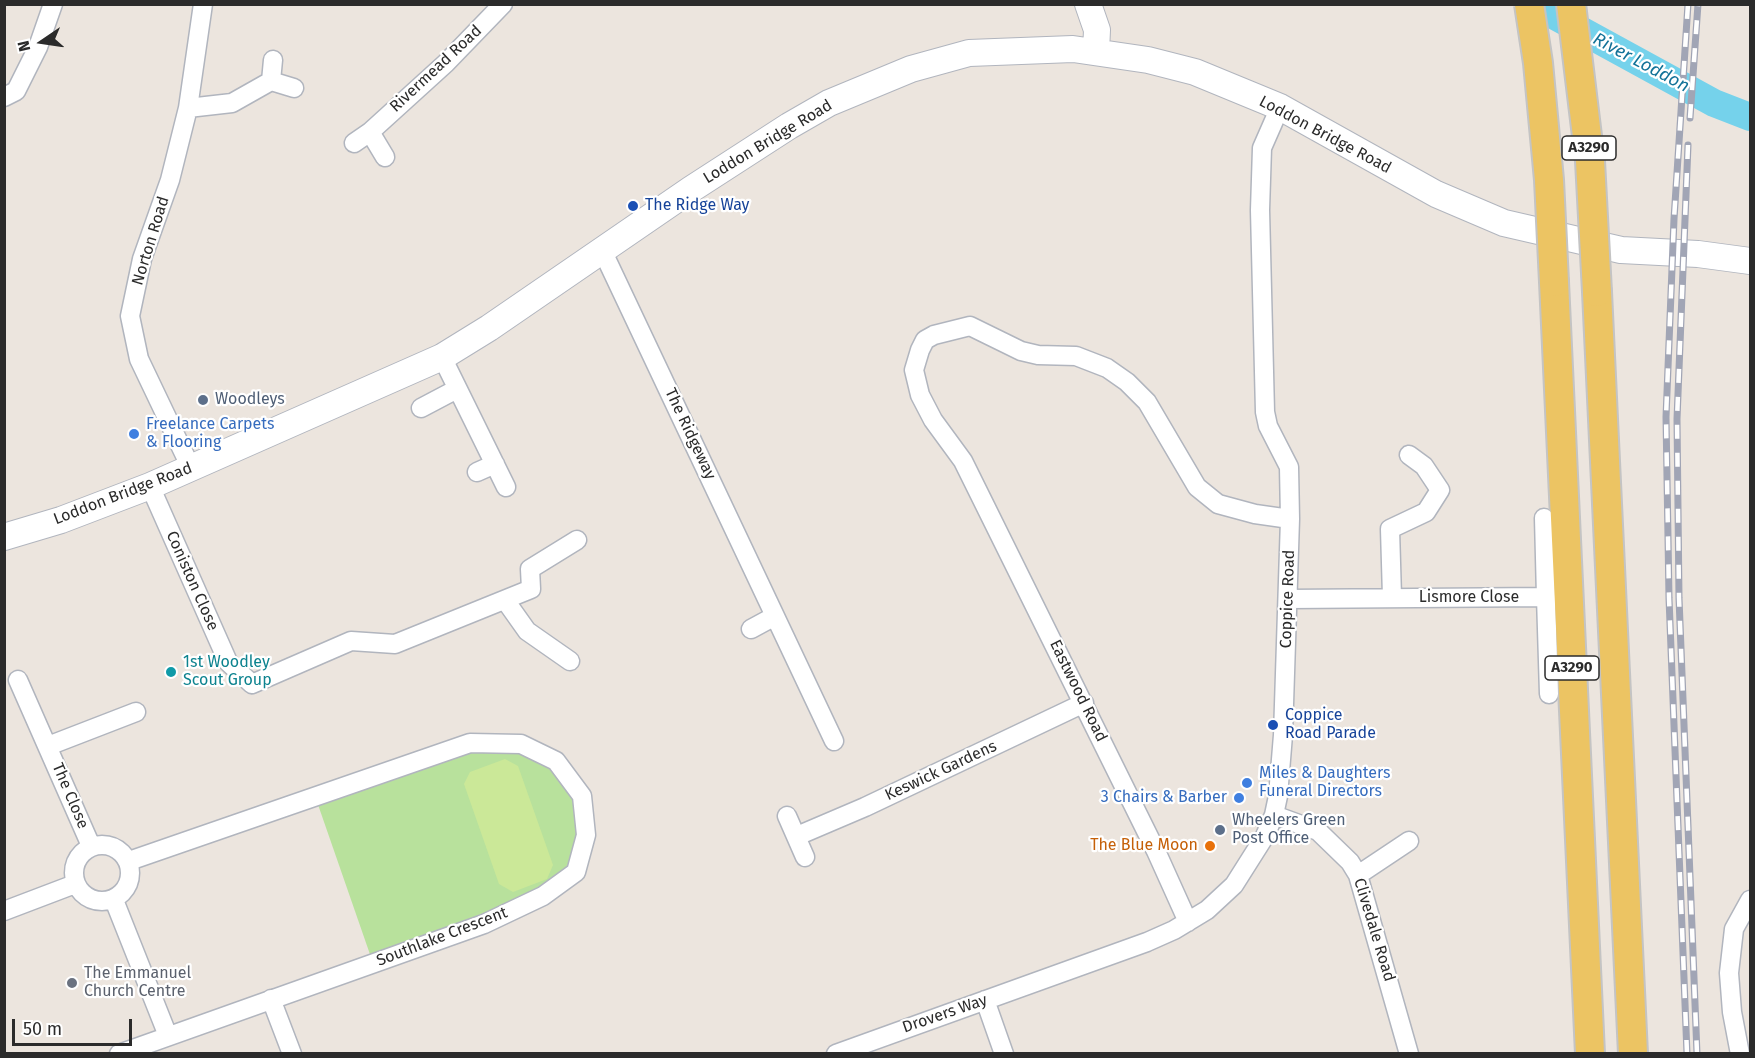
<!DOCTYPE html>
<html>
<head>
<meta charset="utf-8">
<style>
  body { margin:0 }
  #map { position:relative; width:1755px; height:1058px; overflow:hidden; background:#ece5de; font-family:"Fira Sans",sans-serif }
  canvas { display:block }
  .frame { position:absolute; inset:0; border:6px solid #2b2b2b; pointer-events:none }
  .north { position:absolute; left:12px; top:12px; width:60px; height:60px; -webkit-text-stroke:4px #fff; paint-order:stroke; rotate:257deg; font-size:16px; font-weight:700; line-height:24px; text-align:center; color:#2b2b2b }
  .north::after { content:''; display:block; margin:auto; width:21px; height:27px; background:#2b2b2b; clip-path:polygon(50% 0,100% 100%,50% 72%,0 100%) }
  .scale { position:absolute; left:12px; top:1019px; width:120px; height:27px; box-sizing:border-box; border:3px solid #2b2b2b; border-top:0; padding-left:8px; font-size:18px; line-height:21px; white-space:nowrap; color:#2b2b2b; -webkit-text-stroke:4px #fff; paint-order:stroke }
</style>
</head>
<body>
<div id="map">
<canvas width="1755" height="1058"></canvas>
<div class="frame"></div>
<div class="north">N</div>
<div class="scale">50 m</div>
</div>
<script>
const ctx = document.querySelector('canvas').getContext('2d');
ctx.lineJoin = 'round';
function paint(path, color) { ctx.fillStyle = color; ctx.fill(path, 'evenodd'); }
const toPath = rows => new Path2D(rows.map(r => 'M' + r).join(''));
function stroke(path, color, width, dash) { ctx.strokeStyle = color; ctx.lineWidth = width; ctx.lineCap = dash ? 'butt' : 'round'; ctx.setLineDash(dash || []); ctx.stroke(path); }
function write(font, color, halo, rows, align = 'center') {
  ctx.font = font + ' "Fira Sans",sans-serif'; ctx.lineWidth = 4.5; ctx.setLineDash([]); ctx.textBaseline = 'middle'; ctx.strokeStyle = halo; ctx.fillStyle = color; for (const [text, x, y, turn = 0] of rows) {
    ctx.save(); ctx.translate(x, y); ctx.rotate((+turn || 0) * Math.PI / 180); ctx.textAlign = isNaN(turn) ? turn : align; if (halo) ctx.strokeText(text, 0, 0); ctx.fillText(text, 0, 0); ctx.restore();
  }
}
const green = toPath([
  [521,744,556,761,582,796,576,872,543,896,373,963,315,796,415,761]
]);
const pitch = toPath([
  [505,759,518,766,553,865,547,879,513,892,499,884,464,784,470,772]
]);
const river = toPath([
  [1533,4,1714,103,1750,117]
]);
const street = toPath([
  [271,81,273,60],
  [4,97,16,91,38,47,53,4],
  [188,108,232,103,271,81,294,88],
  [370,132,385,157],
  [354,143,370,132,446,63,503,4],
  [603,252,834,741],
  [442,357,506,487],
  [421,408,457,389],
  [191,468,139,359,130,316,142,259,170,180,188,108,203,4],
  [477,472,495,464],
  [150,486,228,662,252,684,351,641,395,644,531,589,530,569,577,540],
  [1392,597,1390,529,1426,512,1440,490,1424,466,1409,455],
  [1546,597,1549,694],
  [1288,599,1546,597,1544,518],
  [505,600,527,631,570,661],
  [751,629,775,616],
  [18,680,91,846],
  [48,746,136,712],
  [1274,815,1318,831,1350,862,1358,875,1409,1054],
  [787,816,805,857],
  [797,836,865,807,1084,703],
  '74 873a28 28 0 1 1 56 0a28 28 0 1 1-56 0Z',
  [1358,875,1409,841],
  [114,900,168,1036],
  [4,911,75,884],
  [1188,922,1156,851,963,461,933,420,920,395,914,370,920,350,925,340,934,335,970,326,1021,351,1038,355,1076,356,1107,368,1127,382,1147,402,1197,487,1218,504,1255,514,1290,519],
  [271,999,292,1054],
  [985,1000,1004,1054],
  [119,1054,484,924,543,896,576,872,586,835,582,796,556,761,521,744,470,743,129,861],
  [836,1054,1147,942,1174,930,1207,910,1234,885,1265,836,1274,815,1278,796,1283,735,1290,519,1289,467,1268,426,1265,412,1260,210,1262,148,1280,107],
  [1740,1054,1732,1012,1729,973,1734,929,1750,900]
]);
const secondary = toPath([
  [1088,4,1097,30,1096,52],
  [4,537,61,520,150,486,442,357,489,328,690,190,789,126,829,103,911,69,969,53,1073,49,1148,60,1195,72,1280,107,1436,194,1504,223,1621,250,1698,254,1750,261]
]);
const primary = toPath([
  [1554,282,1590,1054],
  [1597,292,1633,1054]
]);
const rail = toPath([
  [1690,118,1698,4],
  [1688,145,1677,419,1679,598,1697,1054],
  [1687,1054,1669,598,1666,417,1674,219,1688,4]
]);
const primaryBridge = toPath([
  [1529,4,1538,63,1549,180,1554,282],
  [1571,4,1590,161,1597,292]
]);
const markers = [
  [633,206,6,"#1a4fb4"],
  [203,400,6,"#5c6f8a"],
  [134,434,6,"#3f7fe0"],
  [171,672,6,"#0f9aa8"],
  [1273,725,6,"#1a4fb4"],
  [1247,783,6,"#3f7fe0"],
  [1239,798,6,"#3f7fe0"],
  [1220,830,6,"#5c6f8a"],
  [1210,846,6,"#e8710a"],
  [72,983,6,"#6b7280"]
];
const shields = [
  [1589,148,54],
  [1572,668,54]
];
const shieldNames = [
  ["A3290",1589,148],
  ["A3290",1572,668]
];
const streetNames = [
  ["Rivermead Road",436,69,-43],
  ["Loddon Bridge Road",1325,135,28],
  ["Loddon Bridge Road",768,142,-31],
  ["Norton Road",151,241,-73],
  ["The Ridgeway",690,434,65],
  ["Loddon Bridge Road",123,494,-21],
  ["Coniston Close",192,581,66],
  ["Lismore Close",1469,598],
  ["Coppice Road",1288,599,-88],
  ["Eastwood Road",1078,691,64],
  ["Keswick Gardens",941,771,-25],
  ["The Close",70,796,67],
  ["Clivedale Road",1374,930,73],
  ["Southlake Crescent",442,937,-21],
  ["Drovers Way",945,1014,-19]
];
const transitNames = [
  ["The Ridge Way",645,206],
  ["Coppice",1285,716],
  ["Road Parade",1285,734]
];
const serviceNames = [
  ["Woodleys",215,400],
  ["Wheelers Green",1232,821],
  ["Post Office",1232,839]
];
const shopNames = [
  ["Freelance Carpets",146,425],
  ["& Flooring",146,443],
  ["Miles & Daughters",1259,774],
  ["Funeral Directors",1259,792],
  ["3 Chairs & Barber",1227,798,"right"]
];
const cultureNames = [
  ["1st Woodley",183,663],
  ["Scout Group",183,681]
];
const foodNames = [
  ["The Blue Moon",1198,846]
];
const worshipNames = [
  ["The Emmanuel",84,974],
  ["Church Centre",84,992]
];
const waterNames = [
  ["River Loddon",1641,63,28]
];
paint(green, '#b8e19c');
paint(pitch, '#cbe898');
stroke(river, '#75d2eb', 28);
stroke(street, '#b1b5be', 21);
stroke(secondary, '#b1b5be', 28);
stroke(primary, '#c4c4c4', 32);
stroke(street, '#fff', 18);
stroke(secondary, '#fff', 26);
stroke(primary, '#ecc463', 28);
stroke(rail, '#a1a5b5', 7);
stroke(rail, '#fff', 4.5, [14]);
stroke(primaryBridge, '#c4c4c4', 32, []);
stroke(primaryBridge, '#ecc463', 28);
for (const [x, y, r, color] of markers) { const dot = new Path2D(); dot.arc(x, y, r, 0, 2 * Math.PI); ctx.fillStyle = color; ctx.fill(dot); stroke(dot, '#fff', 2); }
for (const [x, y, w] of shields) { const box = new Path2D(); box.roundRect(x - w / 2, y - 12, w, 24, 4.5); ctx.fillStyle = '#fff'; ctx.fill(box); stroke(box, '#2b2b2b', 1.5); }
write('bold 15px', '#2b2b2b', null, shieldNames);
write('16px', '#2b2b2b', '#fff', streetNames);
write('16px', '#164399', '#fff', transitNames, 'left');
write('16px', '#4e5e75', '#fff', serviceNames, 'left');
write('16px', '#366cbe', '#fff', shopNames, 'left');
write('16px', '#0d838f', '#fff', cultureNames, 'left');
write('16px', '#c56008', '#fff', foodNames, 'right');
write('16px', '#5b616d', '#fff', worshipNames, 'left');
write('italic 18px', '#127298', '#fff', waterNames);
</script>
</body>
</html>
